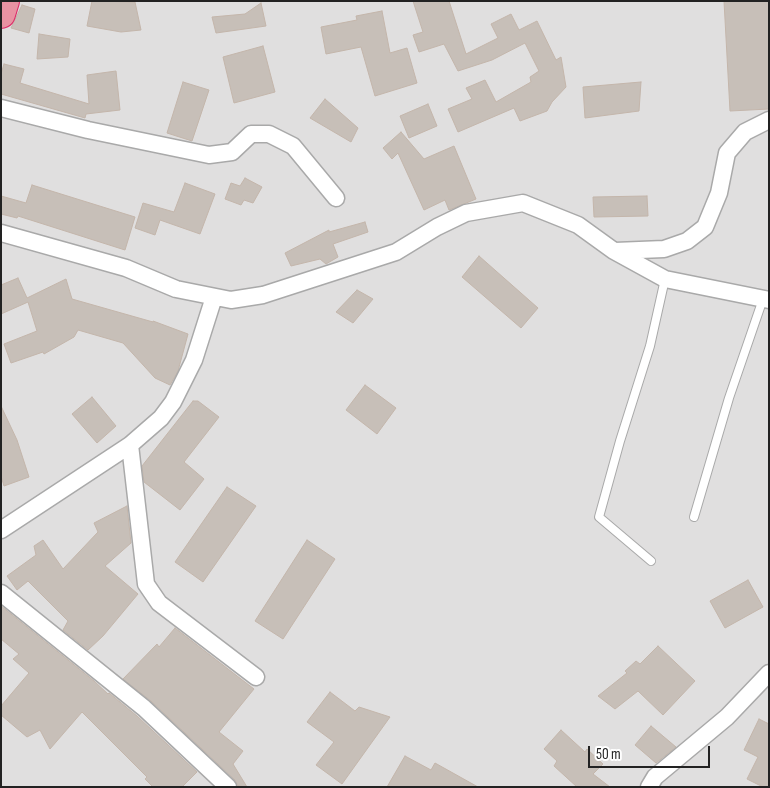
<!DOCTYPE html>
<html>
<head>
<meta charset="utf-8">
<style>
  body { margin:0 }
  #map { position:relative; width:770px; height:788px; overflow:hidden; background:#f2efe9; font-family:"Sofia Sans Condensed",sans-serif }
  canvas { display:block }
  .frame { position:absolute; inset:0; border:2px solid #222; pointer-events:none }
  .scale { position:absolute; left:588px; top:746px; width:122px; height:22px; box-sizing:border-box; border:2px solid #222; border-top:0; padding-left:6px; font-size:15px; line-height:18px; white-space:nowrap; color:#222; -webkit-text-stroke:4px #fff; paint-order:stroke }
</style>
</head>
<body>
<div id="map">
<canvas width="770" height="788"></canvas>
<div class="frame"></div>
<div class="scale">50 m</div>
</div>
<script>
const ctx = document.querySelector('canvas').getContext('2d');
ctx.lineJoin = 'round';
function paint(path, color) { ctx.fillStyle = color; ctx.fill(path, 'evenodd'); }
const toPath = rows => new Path2D(rows.map(r => 'M' + r).join(''));
function stroke(path, color, width, dash) { ctx.strokeStyle = color; ctx.lineWidth = width; ctx.lineCap = dash ? 'butt' : 'round'; ctx.setLineDash(dash || []); ctx.stroke(path); }
const residential = toPath([
  [1,1,769,1,769,787,1,787]
]);
const building = toPath([
  [92,1,135,2,141,30,121,32,87,26,92,1],
  [413,1,449,1,466,54,498,38,491,24,511,14,519,30,537,21,556,60,561,57,566,87,552,102,547,111,520,121,514,108,458,132,448,109,472,99,466,88,485,80,496,102,531,82,530,77,539,71,525,43,492,60,458,71,444,44,419,52,413,35,423,32,413,1],
  [724,1,769,1,769,109,730,111,724,1],
  [261,3,266,26,216,33,212,17,245,14,261,3],
  [22,5,35,9,29,33,11,28,22,5],
  [382,11,390,53,407,48,417,83,375,96,361,47,326,54,321,27,357,20,356,16,382,11],
  [39,34,70,39,68,57,37,59,39,34],
  [263,46,275,92,234,103,223,57,263,46],
  [4,64,24,69,20,83,89,104,87,75,116,71,120,110,86,114,85,118,1,94,1,74,4,64],
  [183,82,209,90,192,141,167,133,183,82],
  [641,82,639,111,585,118,583,87,641,82],
  [325,99,358,128,351,142,310,118,325,99],
  [428,104,437,126,409,138,400,116,428,104],
  [401,132,424,159,454,146,476,199,449,210,445,200,424,210,398,153,392,159,383,148,401,132],
  [245,178,262,187,253,203,244,200,241,205,225,199,231,183,240,186,245,178],
  [185,183,215,194,200,234,160,220,155,235,135,228,143,203,174,212,185,183],
  [32,185,135,217,125,250,18,216,17,218,1,214,1,196,26,203,32,185],
  [647,196,648,216,594,217,593,197,647,196],
  [365,222,368,232,333,244,338,257,326,264,320,259,291,266,285,253,329,230,329,232,365,222],
  [479,256,538,308,521,328,462,277,479,256],
  [18,278,27,298,66,279,72,299,153,322,153,321,188,334,178,371,170,385,155,378,123,343,78,330,74,337,44,354,43,352,11,363,4,344,37,331,28,302,1,314,1,285,18,278],
  [357,290,373,299,353,323,336,312,357,290],
  [365,385,396,408,377,434,346,410,365,385],
  [92,397,116,426,97,443,72,414,92,397],
  [193,401,198,401,219,417,184,462,204,479,180,510,144,482,142,466,193,401],
  [1,406,17,440,29,477,4,486,1,476,1,406],
  [227,487,256,506,203,582,175,562,227,487],
  [127,506,131,543,105,566,138,594,103,636,88,650,63,630,68,621,28,581,17,590,7,576,36,555,34,546,43,540,63,569,98,532,94,523,127,506],
  [307,540,335,559,283,639,255,621,307,540],
  [748,580,763,607,725,628,710,601,748,580],
  [1,606,94,681,108,694,109,693,137,716,197,772,182,787,153,787,145,779,147,777,82,712,50,749,40,730,27,737,1,715,1,706,29,673,13,659,19,654,1,639,1,606],
  [175,628,254,689,219,732,243,751,233,764,247,787,238,786,235,780,151,701,123,679,157,644,159,647,175,628],
  [658,646,695,681,663,715,638,691,615,709,598,696,627,673,625,671,636,661,640,664,658,646],
  [330,692,355,711,359,707,390,717,342,784,316,765,334,742,307,722,330,692],
  [759,719,769,724,769,787,763,787,747,779,758,757,744,750,759,719],
  [651,726,676,747,656,763,635,745,651,726],
  [561,730,585,752,587,749,603,764,593,774,610,787,577,787,554,766,557,761,544,749,561,730],
  [405,756,431,770,435,763,478,787,387,787,405,756]
]);
const lane = toPath([
  [694,517,729,398,763,299],
  [651,561,599,517,620,441,650,346,665,279]
]);
const street = toPath([
  [1,108,88,130,209,155,232,152,251,134,269,134,293,146,336,198],
  [1,233,126,268,176,289,231,300,263,295,396,252,437,227,466,213,523,203,578,225,614,251,665,279,769,300],
  [615,251,664,249,687,241,705,227,719,193,727,153,745,132,769,120],
  [130,445,146,584,159,603,256,677],
  [1,530,130,445,161,418,173,402,194,360,214,297],
  [1,593,144,708,228,787],
  [649,787,655,777,727,717,769,673]
]);
const highway = toPath([
  [1,14,5,1]
]);
paint(residential, '#e0dfdf');
paint(building, '#c7bfb8');
stroke(building, '#c4b6ab', 1);
stroke(lane, '#a9a9a9', 10);
stroke(street, '#a9a9a9', 19);
stroke(highway, '#dc2a67', 30);
stroke(lane, '#fff', 8);
stroke(street, '#fff', 16);
stroke(highway, '#e892a2', 28);
</script>
</body>
</html>
